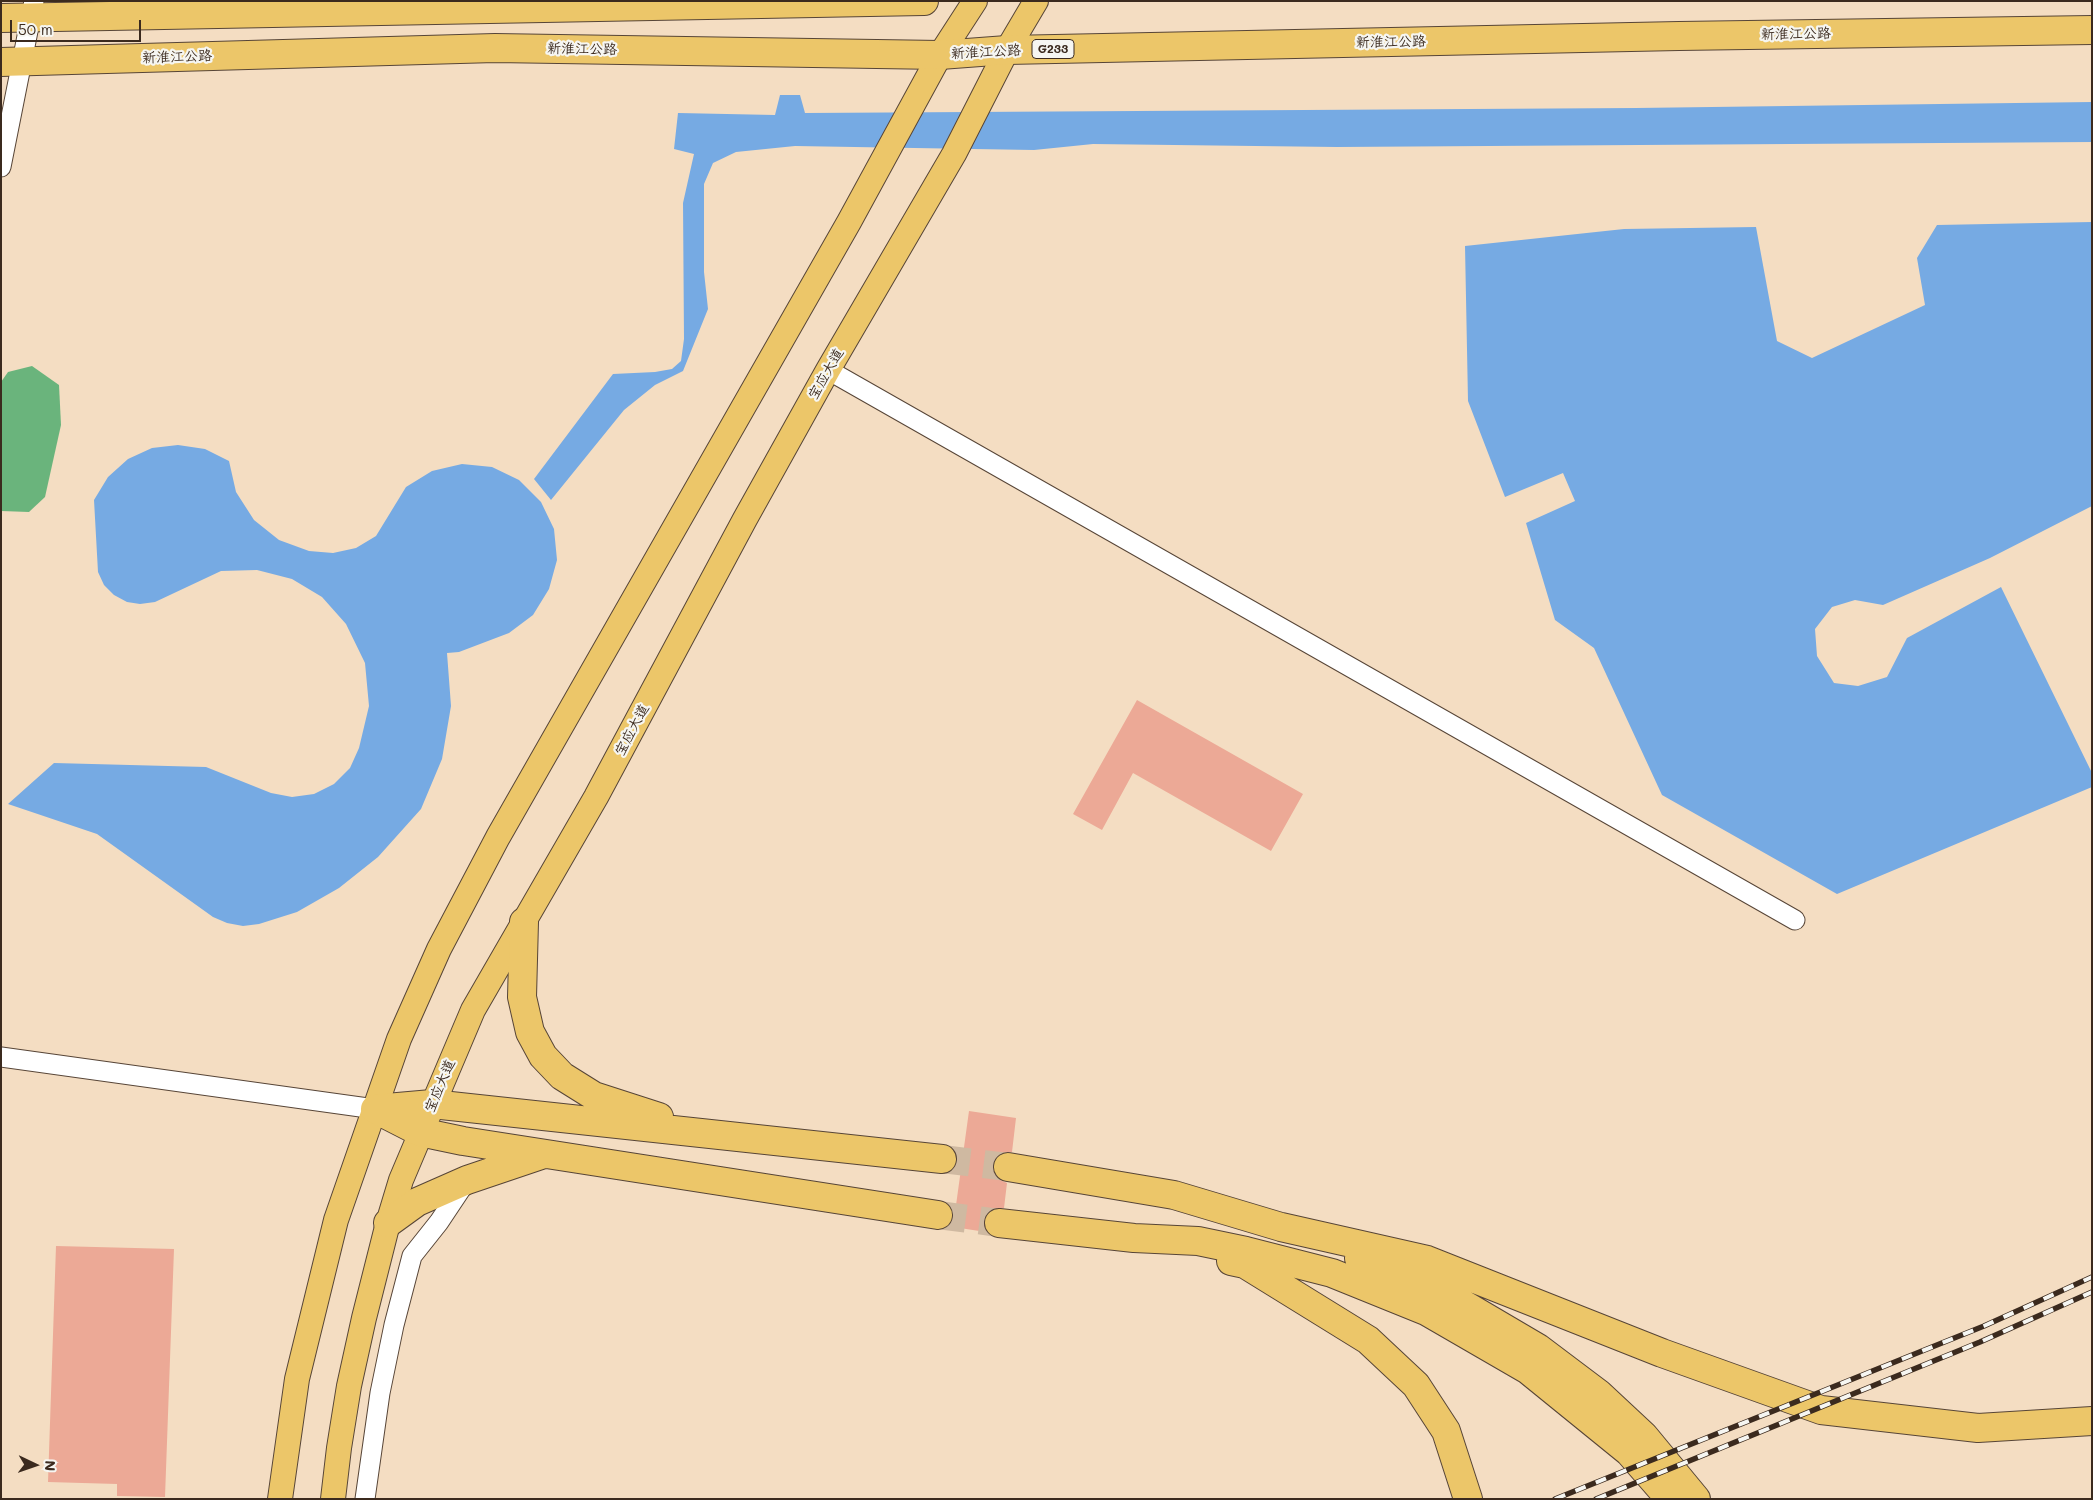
<!DOCTYPE html>
<html>
<head>
<meta charset="utf-8">
<style>
  body { margin:0 }
  #map { position:relative; width:2093px; height:1500px; overflow:hidden; background:#f4ddc2; font-family:Mali,sans-serif }
  canvas { display:block }
  .frame { position:absolute; inset:0; border:2px solid #3b2a1e; pointer-events:none }
  .north { position:absolute; left:10px; top:1440px; width:50px; height:50px; -webkit-text-stroke:4px #f6f6f2; paint-order:stroke; rotate:93deg; font-size:14px; font-weight:700; line-height:20px; text-align:center; color:#3b2a1e }
  .north::after { content:''; display:block; margin:auto; width:18px; height:22px; background:#3b2a1e; clip-path:polygon(50% 0,100% 100%,50% 72%,0 100%) }
  .scale { position:absolute; left:10px; top:20px; width:131px; height:22px; box-sizing:border-box; border:2px solid #3b2a1e; border-top:0; padding-left:6px; font-size:15px; line-height:18px; white-space:nowrap; color:#3b2a1e; -webkit-text-stroke:4px #f6f6f2; paint-order:stroke }
</style>
</head>
<body>
<div id="map">
<canvas width="2093" height="1500"></canvas>
<div class="frame"></div>
<div class="north">N</div>
<div class="scale">50 m</div>
</div>
<script>
const ctx = document.querySelector('canvas').getContext('2d');
ctx.lineJoin = 'round';
function paint(path, color) { ctx.fillStyle = color; ctx.fill(path, 'evenodd'); }
const toPath = rows => new Path2D(rows.map(r => 'M' + r).join(''));
function stroke(path, color, width, dash) { ctx.strokeStyle = color; ctx.lineWidth = width; ctx.lineCap = dash ? 'butt' : 'round'; ctx.setLineDash(dash || []); ctx.stroke(path); }
function write(font, color, halo, rows, align = 'center') {
  ctx.font = font + ' Mali,"LXGW WenKai TC",sans-serif'; ctx.lineWidth = 4.5; ctx.setLineDash([]); ctx.textBaseline = 'middle'; ctx.strokeStyle = halo; ctx.fillStyle = color; for (const [text, x, y, turn = 0] of rows) {
    ctx.save(); ctx.translate(x, y); ctx.rotate((+turn || 0) * Math.PI / 180); ctx.textAlign = isNaN(turn) ? turn : align; if (halo) ctx.strokeText(text, 0, 0); ctx.fillText(text, 0, 0); ctx.restore();
  }
}
const forest = toPath([
  [32,366,59,385,61,425,45,497,29,512,1,511,1,382,8,372]
]);
const water = toPath([
  [780,95,800,95,805,113,1636,108,2092,102,2092,142,1337,147,1093,144,1034,150,795,146,736,152,713,163,704,184,704,272,708,309,683,371,655,385,624,410,551,500,534,479,613,374,655,372,672,369,681,361,684,339,683,203,694,154,674,149,678,113,775,115],
  [2092,222,2092,506,1990,558,1883,605,1855,600,1832,607,1815,629,1817,656,1834,683,1858,686,1887,677,1907,638,2001,587,2092,773,2092,787,1837,894,1662,795,1594,648,1555,620,1526,523,1575,501,1563,473,1505,497,1468,401,1465,246,1624,229,1756,227,1777,341,1812,358,1925,305,1917,258,1937,225],
  [178,445,205,449,229,461,236,492,254,520,279,540,309,551,333,553,356,548,376,536,406,487,432,471,462,464,492,467,519,480,541,502,554,529,557,560,549,589,533,615,509,633,459,652,447,653,451,706,442,759,421,809,378,857,339,888,297,912,259,924,243,926,227,923,213,917,97,834,8,804,54,763,206,767,271,793,292,797,314,794,334,784,350,768,359,748,369,706,365,663,346,624,322,597,292,579,257,570,221,571,155,602,140,604,127,602,114,595,104,585,98,572,94,500,108,477,128,459,152,448]
]);
const building = toPath([
  [1137,700,1303,794,1271,851,1133,773,1102,830,1073,814],
  [969,1111,1016,1118,1012,1152,1002,1153,996,1157,993,1164,993,1172,998,1179,1007,1183,1004,1208,993,1209,986,1214,983,1222,986,1232,953,1227],
  [56,1246,174,1249,165,1497,117,1496,117,1484,48,1482]
]);
const highwayTunnel = toPath([
  [942,1159,1008,1167],
  [938,1215,999,1223]
]);
const minor = toPath([
  [1,167,34,1],
  [828,370,1795,920],
  [1,1057,375,1109],
  [365,1499,380,1393,394,1325,412,1256,439,1222,467,1180]
]);
const major = toPath([
  [280,1499,297,1379,336,1220,399,1039,439,949,498,837,849,222,940,55,975,1],
  [333,1499,339,1448,349,1386,364,1318,388,1223,401,1180,473,1010,596,797,745,519,828,370,954,154,1007,50,1036,1]
]);
const highway = toPath([
  [1,18,924,1],
  [1,62,495,48,940,55,1007,50,1679,36,2092,30],
  [524,922,522,997,530,1032,543,1056,562,1076,594,1096,659,1117],
  [375,1109,420,1132,463,1141,938,1215],
  [375,1109,432,1104,942,1159],
  [1008,1167,1174,1195,1281,1227,1427,1260,1662,1353,1821,1410,1978,1428,2092,1421],
  [388,1223,417,1202,467,1180,541,1155],
  [999,1223,1134,1238,1198,1241,1246,1251,1332,1273,1426,1311,1528,1370,1629,1452,1670,1499],
  [1359,1258,1441,1291,1538,1348,1599,1394,1644,1436,1696,1499],
  [1231,1261,1245,1264,1368,1340,1416,1385,1446,1431,1468,1499]
]);
const rail = toPath([
  [1555,1499,1984,1326,2092,1277],
  [1596,1499,1980,1342,2092,1292]
]);
const shields = [
  [1053,49,42]
];
const shieldNames = [
  ["G233",1053,49]
];
const streetNames = [
  ["新淮江公路",1796,34,-1],
  ["新淮江公路",1391,42,-1],
  ["新淮江公路",582,49,1],
  ["新淮江公路",986,52,-3],
  ["新淮江公路",177,57,-2],
  ["宝应大道",826,374,-60],
  ["宝应大道",632,730,-62],
  ["宝应大道",440,1086,-67]
];
paint(forest, '#6ab47c');
paint(water, '#76aae3');
paint(building, '#eca996');
stroke(highwayTunnel, '#cfb9a1', 28, [28, 14]);
stroke(minor, '#574537', 21);
stroke(major, '#574537', 26);
stroke(highway, '#574537', 30);
stroke(minor, '#fff', 19);
stroke(major, '#ecc669', 24);
stroke(highway, '#ecc669', 28);
stroke(rail, '#3b2a1e', 5.5);
stroke(rail, '#f6f6f2', 4, [11]);
for (const [x, y, w] of shields) { const box = new Path2D(); box.roundRect(x - w / 2, y - 9.5, w, 19, 4); ctx.fillStyle = '#f6f6f2'; ctx.fill(box); stroke(box, '#3b2a1e', 1); }
write('bold 12px', '#3b2a1e', null, shieldNames);
write('14px', '#3b2a1e', '#f6f6f2', streetNames);
</script>
</body>
</html>
